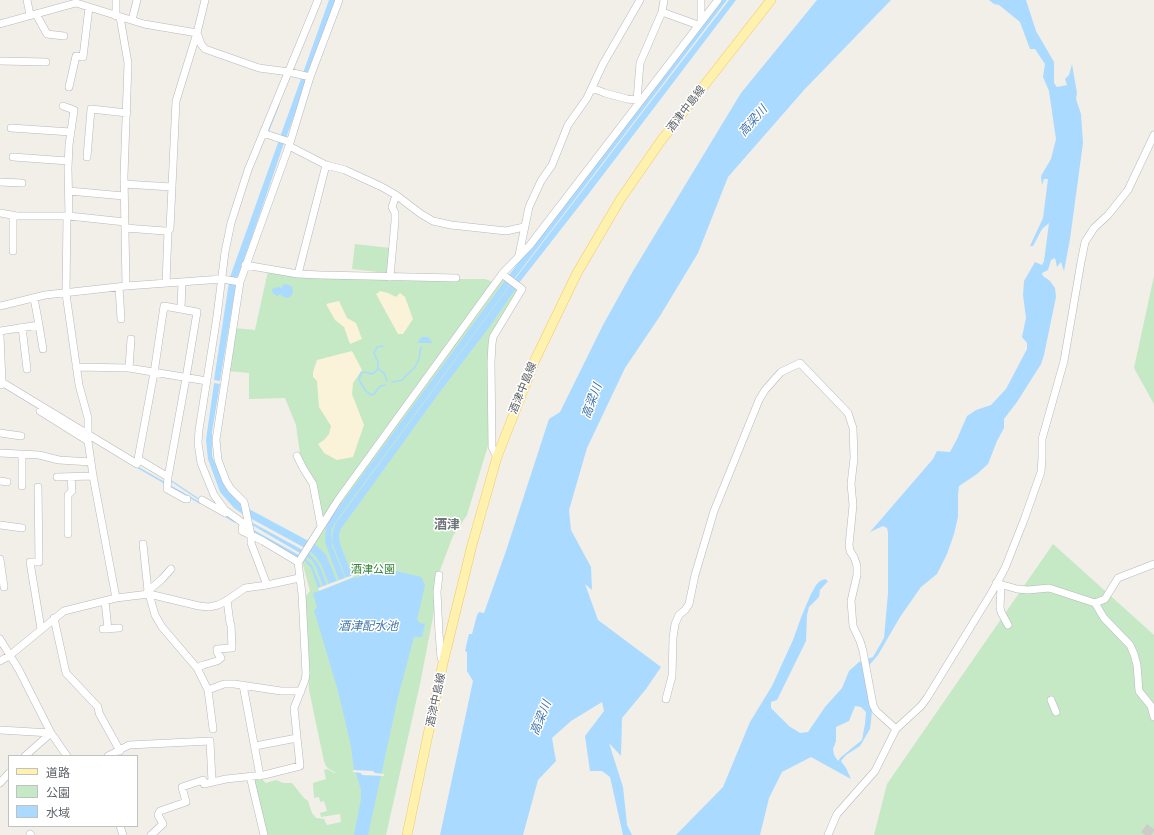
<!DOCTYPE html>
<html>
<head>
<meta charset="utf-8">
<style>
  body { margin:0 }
  #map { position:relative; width:1154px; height:835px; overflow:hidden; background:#f1efe8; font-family:Inter,"Noto Sans JP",sans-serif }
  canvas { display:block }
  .legend { position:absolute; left:8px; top:755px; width:130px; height:72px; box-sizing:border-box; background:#fff; border:1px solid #bfc1c3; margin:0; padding:5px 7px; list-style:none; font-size:12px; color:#5f6368 }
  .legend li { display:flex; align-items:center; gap:8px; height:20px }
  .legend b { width:20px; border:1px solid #bfc1c3 }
</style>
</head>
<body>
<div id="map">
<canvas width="1154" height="835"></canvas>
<ul class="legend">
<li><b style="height:5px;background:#fff2af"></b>道路</li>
<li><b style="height:11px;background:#c5e8c5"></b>公園</li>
<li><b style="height:11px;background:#aadaff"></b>水域</li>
</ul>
</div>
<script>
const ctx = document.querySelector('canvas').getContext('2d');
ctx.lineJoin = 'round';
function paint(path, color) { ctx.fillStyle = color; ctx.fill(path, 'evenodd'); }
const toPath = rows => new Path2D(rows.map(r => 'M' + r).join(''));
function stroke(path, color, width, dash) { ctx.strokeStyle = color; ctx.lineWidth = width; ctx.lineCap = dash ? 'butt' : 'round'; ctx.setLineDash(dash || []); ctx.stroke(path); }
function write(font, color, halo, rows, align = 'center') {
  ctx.font = font + ' Inter,"Noto Sans JP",sans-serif'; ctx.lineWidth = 3; ctx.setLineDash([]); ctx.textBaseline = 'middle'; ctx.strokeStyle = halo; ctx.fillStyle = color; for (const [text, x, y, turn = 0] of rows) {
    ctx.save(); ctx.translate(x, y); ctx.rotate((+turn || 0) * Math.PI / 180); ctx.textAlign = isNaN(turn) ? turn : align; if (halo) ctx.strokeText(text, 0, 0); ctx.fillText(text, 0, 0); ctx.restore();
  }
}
const green = toPath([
  [355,244,390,248,387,273,352,269],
  [268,271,397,279,485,279,493,282,323,516,312,478,300,454,296,425,285,398,249,399,249,373,228,371,234,328,255,330],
  [1154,276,1154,404,1134,368],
  [502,277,519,288,492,336,490,439,467,515,453,536,439,573,436,601,420,684,386,835,266,835,254,779,261,778,266,783,276,780,283,783,292,783,304,798,308,801,312,813,316,818,324,819,327,825,341,822,340,814,321,817,320,813,327,811,324,801,320,802,319,797,314,798,313,783,326,779,324,770,327,769,334,773,336,773,329,769,326,766,324,761,309,690,305,597,310,591,302,561,323,526],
  [1053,544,1154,635,1154,835,874,835,887,784]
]);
const sand = toPath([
  [380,291,388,293,396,297,400,293,405,297,413,319,403,334,398,334,376,294],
  [339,301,347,318,356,323,362,339,350,344,344,327,335,320,326,304],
  [352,351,362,370,353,383,352,394,364,425,353,457,337,460,324,453,318,444,324,440,329,434,331,426,319,407,317,381,313,377,313,372,317,360]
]);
const water = toPath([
  [329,0,336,0,307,74,303,73],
  [719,0,727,0,514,279,339,517,331,530,332,546,346,581,347,581,332,542,333,531,336,523,511,284,645,109,729,0,736,0,587,196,519,283,517,287,490,326,436,397,340,530,339,535,340,544,350,570,352,575,356,578,384,568,421,577,425,585,417,620,420,623,425,624,422,637,414,637,398,697,368,835,354,835,361,799,361,790,356,773,354,770,351,746,338,691,314,610,317,608,313,593,319,591,311,568,305,561,253,533,252,529,306,559,312,565,322,589,324,589,316,567,312,560,252,525,251,522,310,554,319,565,328,588,330,587,321,564,314,554,303,547,250,518,249,509,316,545,326,555,338,584,340,583,325,542,326,527,330,519,509,275],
  [817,0,891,0,804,90,728,177,698,253,660,316,625,368,587,448,569,510,571,530,591,567,592,590,585,584,598,620,661,667,646,689,622,718,621,756,609,743,623,787,627,825,632,835,623,835,610,777,602,771,590,771,585,736,604,711,602,702,571,721,552,738,556,761,538,780,523,835,440,835,473,681,467,671,467,652,465,651,469,634,472,634,477,615,479,612,484,613,506,551,549,419,560,412,603,325,633,271,741,93],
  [989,0,1026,0,1036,31,1054,62,1054,83,1057,87,1067,85,1065,79,1069,75,1072,64,1077,93,1076,99,1081,114,1083,143,1070,239,1064,271,1061,262,1057,267,1055,258,1051,260,1048,270,1042,273,1043,276,1050,281,1055,288,1056,297,1044,355,1041,364,1017,402,1004,419,1004,428,997,441,988,464,977,474,959,486,958,495,958,517,954,534,947,554,937,574,921,587,900,617,878,655,865,670,872,711,870,729,860,746,846,755,841,761,846,768,851,779,811,757,782,772,769,798,760,835,676,835,723,787,750,722,772,686,793,640,802,615,811,594,816,585,820,581,825,579,828,581,820,590,819,597,809,607,807,615,806,641,777,700,771,702,771,708,789,726,800,733,808,732,825,707,842,688,849,671,859,662,873,657,884,638,888,593,888,533,887,528,883,526,870,532,933,459,937,451,950,452,957,439,967,416,976,410,991,405,1006,389,1027,349,1027,343,1022,337,1026,318,1023,295,1024,281,1035,262,1042,265,1044,261,1049,223,1042,229,1033,246,1030,246,1043,218,1048,179,1044,179,1042,185,1041,176,1051,159,1056,139,1049,91,1043,77,1045,64,1035,49,1030,49,1020,22,999,5,994,4],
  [855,706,861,707,866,712,865,724,862,740,841,757,838,761,834,755,833,749,836,741,836,727,849,721],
  [302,76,307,80,286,138,280,137],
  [279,140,284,143,253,234,238,276,235,278,230,277],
  [229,282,236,284,220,381,214,380],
  [284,284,289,285,292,287,293,293,290,297,286,298,282,296,281,294,277,296,273,293,272,291,273,288,278,287,281,288],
  [422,337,428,337,433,343,417,343],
  [214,383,220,384,212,431,212,456,225,487,242,504,244,515,234,508,220,492,208,459,206,440]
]);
const pier = toPath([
  [353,575,354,577,319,591,318,588],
  [353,770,373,771,375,773,384,774,384,776,362,775,361,773,353,772]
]);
const stream = toPath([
  [268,132,279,104],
  [383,346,377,347,374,353,378,362,378,369,384,373,387,381],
  [378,369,373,374,364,372,361,373,359,380,366,391,371,395,374,394,380,386,385,385],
  [392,382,402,380,415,367,419,359,421,347],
  [137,467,165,483],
  [170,480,200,500],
  [170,486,200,503],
  [225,516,235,522]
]);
const highwayTunnel = toPath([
  [1145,835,1154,823]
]);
const minor = toPath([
  [27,0,30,15],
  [116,0,116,16],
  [662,12,698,25],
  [36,14,47,34,64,36],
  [120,17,128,63,124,176,126,286],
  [132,20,137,0],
  [701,22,701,0],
  [0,24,76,3,144,24,197,33],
  [197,33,201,44,205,49,259,68,289,72,310,77],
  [0,61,46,62],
  [69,87,76,56,83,57,89,7],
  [592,88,605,93,627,99,637,100,639,102],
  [637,100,640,63,662,12,664,0],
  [63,106,74,110,69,145,68,168,69,216],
  [11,128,71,132],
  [263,133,290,142],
  [289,146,326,165,345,170,382,187,396,195,421,214,433,221,451,225,506,231,524,227],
  [13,157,68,161],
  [87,157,91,109,127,113],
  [0,182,22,183],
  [124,184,172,187],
  [69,191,124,196],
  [0,213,17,216,69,216,125,222],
  [67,216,66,294,79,385,88,418,88,441,93,476,116,598],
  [125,228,165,231,168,231,170,229,176,101,197,33,205,0],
  [13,251,13,215],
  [519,255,529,207,541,181,552,165,568,125,587,98,603,64,640,0],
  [245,265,298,274,321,275,456,278],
  [298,274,326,165],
  [390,277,395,221,395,213,392,207,396,195],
  [166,283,168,231],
  [119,287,121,319],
  [0,306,45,295,126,286,222,279,240,282],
  [164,306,197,312,186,378,168,477,138,459,154,373,164,306],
  [181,309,182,282],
  [39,325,43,349],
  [22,327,27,369],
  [0,331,39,325,34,298],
  [0,336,2,382,1,385],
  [76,367,129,368,207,381],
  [129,368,131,339],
  [0,381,137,464,138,459],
  [40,411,88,441],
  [0,433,21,436],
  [0,453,39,455,59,460,91,462],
  [22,455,22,486],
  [297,456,303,468,313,484,321,526],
  [497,457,492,447,491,362,492,344,493,337,522,289,502,274],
  [57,477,93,476],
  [168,477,167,489,185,499,187,499],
  [0,481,7,482],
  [38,487,39,562,30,562,41,629],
  [202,500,225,513],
  [0,525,22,528],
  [68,534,68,495,72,491,71,477],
  [143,544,148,591],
  [0,559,4,587],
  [298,562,263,541,251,535,244,502,231,489,226,481,218,460,216,440,240,282,289,146,310,77,339,0],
  [439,575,437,592,439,633,441,658,443,662],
  [996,583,1017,589,1028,590,1049,588,1095,603,1104,618,1130,645,1134,654,1137,665,1139,691,1151,706,1154,717],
  [267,585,251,543,251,535,242,531,243,523,225,510,214,495,201,463,198,443,199,430,217,316,225,252,231,223,248,170,318,0],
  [1001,585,1000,607,1001,612,1008,625],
  [147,592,162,579,171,569],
  [149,594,155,615,162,627,197,668,208,690,213,729],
  [105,601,108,629],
  [1095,603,1105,599,1118,578,1154,564],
  [54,618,66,673,98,707,99,713,120,751],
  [103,629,119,628],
  [0,639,19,670,51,733,67,756],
  [0,661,9,656,64,611,116,598,149,594,199,606,209,607,218,605,226,601,245,588,267,585,299,578],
  [197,668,203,665,217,661,221,658,217,652,217,649,232,648,231,625,230,623,227,600],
  [243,685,260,776],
  [208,690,224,684,234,684,281,691,301,691],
  [666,699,672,676,673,638,675,624,679,615,685,610,689,604,695,575,714,511,759,400,765,390,781,372,800,363,848,413,853,428,854,458,851,484,853,505,849,545,850,551,854,557,857,566,857,575,851,601,853,626,860,641,863,651,873,705,876,711,896,729],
  [1051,700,1056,712],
  [0,730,51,733],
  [255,746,297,738],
  [25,756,51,733],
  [108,756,129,745,210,741,212,782],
  [250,776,264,835],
  [0,783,9,773],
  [120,826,123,835],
  [30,834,31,835],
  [151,835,163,824,158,815,160,811,186,802,182,787,203,780,204,784,226,779,264,775,300,766,294,708,305,680,306,674,302,594,298,562,300,560,338,500,502,274,530,245,718,0],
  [828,835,837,814,875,771,896,729,921,706,927,698,992,592,1005,568,1024,520,1041,472,1042,458,1042,439,1064,361,1081,262,1085,242,1094,228,1108,215,1128,190,1154,135]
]);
const major = toPath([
  [407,835,443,663,472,545,497,457,535,360,577,273,620,200,660,142,771,0]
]);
const streetNames = [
  ["酒津中島線",686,109,-52],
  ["酒津中島線",523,388,-68],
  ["酒津中島線",436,700,-78]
];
const parkNames = [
  ["酒津公園",373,570]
];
const waterNames = [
  ["高梁川",753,121,-49],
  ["高梁川",592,401,-70],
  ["酒津配水池",368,626],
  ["高梁川",541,718,-68]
];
const quarterNames = [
  ["酒津",447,525]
];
paint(green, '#c5e8c5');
paint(sand, '#fbf3d9');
paint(water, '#aadaff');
paint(pier, '#f1efe8');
stroke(stream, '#aadaff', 1.5);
stroke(highwayTunnel, '#ccccc8', 10, [10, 5]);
stroke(minor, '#b5b8bc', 8);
stroke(major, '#f2c960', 10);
stroke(minor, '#fff', 7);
stroke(major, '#fff2af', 9);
write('11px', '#5f6368', '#fff', streetNames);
write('11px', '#348238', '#fff', parkNames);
write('italic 12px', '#4174aa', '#fff', waterNames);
write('bold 13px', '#70757a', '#fff', quarterNames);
</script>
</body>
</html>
